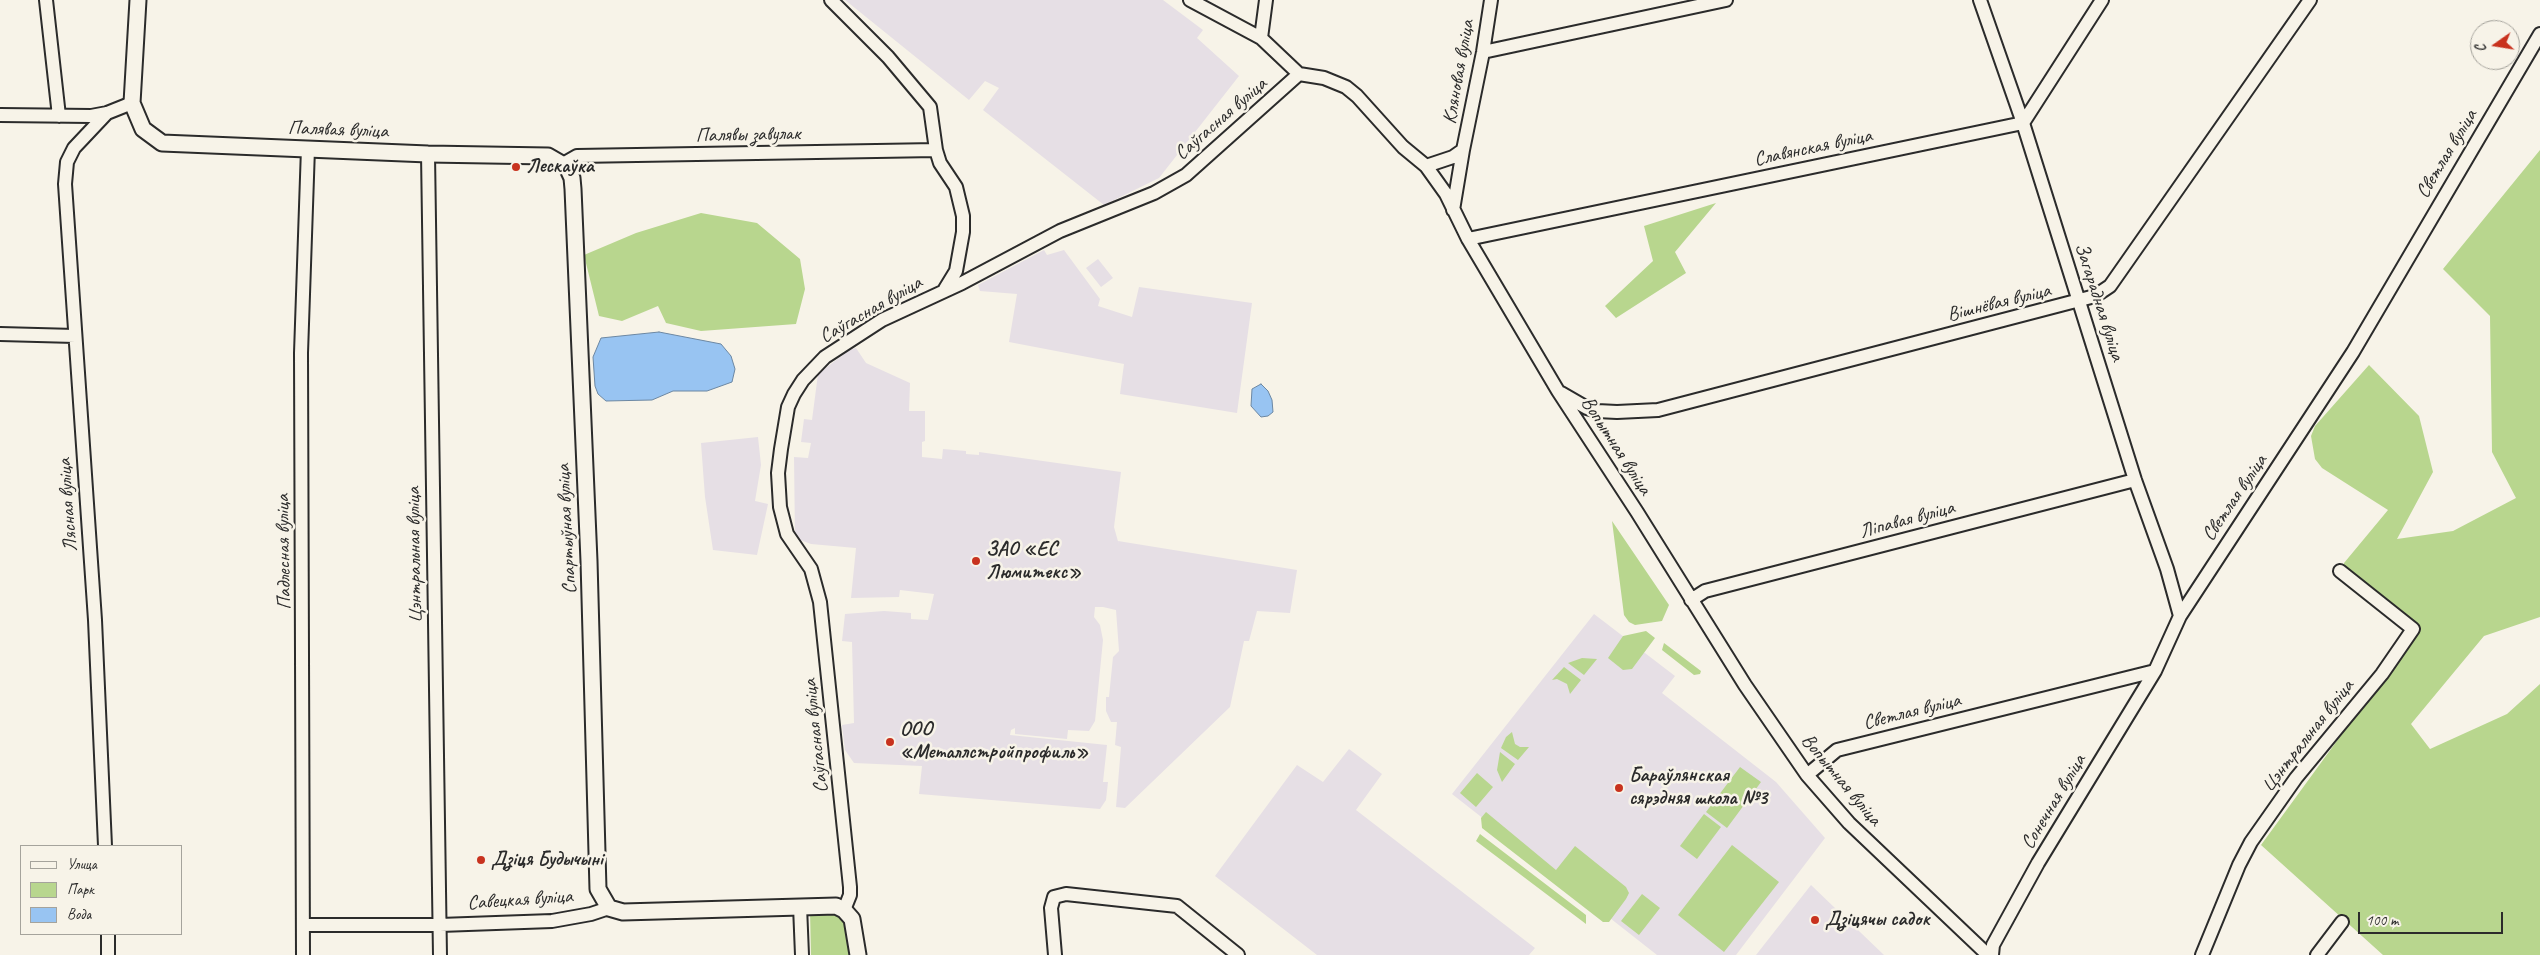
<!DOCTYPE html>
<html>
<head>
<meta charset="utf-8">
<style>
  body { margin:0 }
  #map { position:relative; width:2540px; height:955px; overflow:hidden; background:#f7f3e8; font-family:Caveat,sans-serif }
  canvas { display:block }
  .legend { position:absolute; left:20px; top:845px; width:162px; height:90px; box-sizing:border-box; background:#f7f3e8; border:1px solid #a5a39c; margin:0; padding:6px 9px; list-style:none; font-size:15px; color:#2b2b2b }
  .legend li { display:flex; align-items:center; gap:10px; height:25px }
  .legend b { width:25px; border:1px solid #a5a39c }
  .north { position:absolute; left:2470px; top:20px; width:50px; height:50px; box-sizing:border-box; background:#f7f3e8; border:1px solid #a5a39c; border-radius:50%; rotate:257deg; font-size:14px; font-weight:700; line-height:20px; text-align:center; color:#2b2b2b }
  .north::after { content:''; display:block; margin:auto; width:18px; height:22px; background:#c8321e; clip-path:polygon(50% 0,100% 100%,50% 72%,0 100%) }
  .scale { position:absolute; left:2358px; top:912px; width:145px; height:22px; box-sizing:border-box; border:2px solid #2b2b2b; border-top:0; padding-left:6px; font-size:15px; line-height:18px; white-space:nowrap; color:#2b2b2b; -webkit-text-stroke:4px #f7f3e8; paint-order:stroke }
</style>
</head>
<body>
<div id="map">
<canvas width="2540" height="955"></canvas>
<ul class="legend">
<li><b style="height:6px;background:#f7f3e8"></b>Улица</li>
<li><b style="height:14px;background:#b8d68e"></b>Парк</li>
<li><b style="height:14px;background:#98c4f2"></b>Вода</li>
</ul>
<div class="north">С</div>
<div class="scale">100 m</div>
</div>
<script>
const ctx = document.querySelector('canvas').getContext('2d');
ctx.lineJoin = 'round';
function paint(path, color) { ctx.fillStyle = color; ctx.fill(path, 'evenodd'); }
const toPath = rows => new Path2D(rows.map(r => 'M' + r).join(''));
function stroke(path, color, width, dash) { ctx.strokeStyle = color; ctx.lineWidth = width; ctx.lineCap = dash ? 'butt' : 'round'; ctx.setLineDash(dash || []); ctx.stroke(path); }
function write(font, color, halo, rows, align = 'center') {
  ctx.font = font + ' Caveat,sans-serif'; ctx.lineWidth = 5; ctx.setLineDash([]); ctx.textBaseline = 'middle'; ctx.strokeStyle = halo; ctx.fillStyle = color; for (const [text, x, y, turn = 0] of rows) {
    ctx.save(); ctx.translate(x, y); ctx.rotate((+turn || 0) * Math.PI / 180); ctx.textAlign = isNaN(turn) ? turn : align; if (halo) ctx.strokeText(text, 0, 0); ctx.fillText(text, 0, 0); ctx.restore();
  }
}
const built = toPath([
  [845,0,1163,0,1203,30,1197,38,1239,76,1159,178,1104,205,983,110,999,88,985,81,969,100],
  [1044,250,1047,255,1064,250,1100,299,1098,306,1132,317,1139,287,1252,303,1237,413,1120,394,1124,364,1009,342,1017,294,980,291,978,285],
  [1098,259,1113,278,1101,287,1086,268],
  [856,348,866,363,910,383,909,411,925,411,925,441,922,442,922,457,942,459,943,449,966,451,966,454,979,455,979,452,1121,472,1114,527,1119,545,1118,541,1297,570,1290,613,1257,611,1249,641,1244,641,1230,707,1125,808,1116,807,1121,747,1115,745,1117,722,1111,722,1106,711,1106,697,1109,697,1113,657,1119,651,1116,610,1103,607,1095,607,1094,617,1100,625,1103,640,1095,721,1089,731,1068,730,1067,739,1015,734,1015,728,1011,730,1010,735,1107,745,1103,782,1108,782,1106,800,1100,809,919,794,922,766,854,763,845,750,842,725,854,723,852,642,842,641,845,614,884,611,911,613,911,619,928,620,934,594,900,590,899,597,851,598,856,548,811,544,795,538,794,457,808,458,811,443,801,442,804,419,812,420,818,374,849,350],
  [758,437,761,465,755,501,768,504,757,555,713,550,705,497,701,443],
  [1594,614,1675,676,1662,693,1776,782,1825,838,1736,955,1657,955,1452,794],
  [1349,749,1382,774,1356,810,1535,948,1529,955,1317,955,1215,876,1297,765,1323,782],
  [1811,885,1884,955,1756,955]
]);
const green = toPath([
  [2540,150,2540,617,2484,636,2411,724,2430,749,2507,714,2540,684,2540,955,2383,955,2261,845,2420,627,2343,570,2344,563,2388,510,2322,468,2315,459,2311,436,2315,426,2369,365,2419,416,2433,472,2397,539,2453,531,2516,498,2492,452,2490,316,2443,269],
  [1716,203,1675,252,1686,273,1616,318,1605,306,1653,261,1644,226],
  [701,213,757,223,800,259,805,289,796,324,701,331,666,323,658,306,622,321,599,316,584,255,636,233],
  [1612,521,1669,605,1662,621,1635,625,1629,622,1624,615],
  [1646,631,1655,638,1632,669,1623,670,1608,658,1623,636],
  [1664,643,1701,671,1700,674,1694,675,1662,650],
  [1582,658,1597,659,1584,675,1568,663],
  [1564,667,1581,680,1570,694,1567,684,1557,679,1552,680],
  [1512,732,1515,744,1520,747,1529,747,1518,760,1501,748,1506,737],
  [1500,752,1515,764,1502,782,1497,770],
  [1740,767,1761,782,1727,828,1706,812],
  [1477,773,1493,787,1476,807,1460,793],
  [1486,812,1556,870,1575,846,1626,887,1629,893,1626,899,1609,922,1603,922,1482,828,1481,818],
  [1704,814,1721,827,1697,859,1680,846],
  [1480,834,1586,915,1586,924,1476,841],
  [1732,845,1779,882,1724,952,1678,915],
  [1642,894,1660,908,1639,935,1621,921],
  [810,910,834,914,843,919,848,925,854,955,811,955]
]);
const water = toPath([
  [659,332,721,344,731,356,735,369,732,382,707,391,673,391,652,400,606,401,598,394,595,386,593,357,601,338,659,332],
  [1261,384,1268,391,1272,400,1273,412,1268,416,1261,417,1251,406,1252,389,1261,384]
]);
const minor = toPath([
  [46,0,59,116],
  [831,0,888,57,930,107,936,150,940,163,956,187,963,216,963,232,956,271,945,289],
  [1190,0,1261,38,1299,74,1324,78,1346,87,1357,96,1403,147,1426,166,1446,194,1468,239,1558,391,1637,512,1745,685,1807,775,1849,823,1988,955],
  [1980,0,2023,123,2135,480,2167,569,2180,616],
  [1261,38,1266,0],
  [1483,52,1726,0],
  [0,115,91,116,107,113,132,103],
  [428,154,440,955],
  [563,164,577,156,936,150],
  [1426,166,1453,157,1463,150,1483,52,1491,0],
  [1453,210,1463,150],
  [1468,239,2023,123,2102,0],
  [0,334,75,336],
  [1561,393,1587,408,1597,411,1617,412,1658,410,2095,296,2110,286,2310,0],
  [1691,600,1705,591,2135,480],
  [1807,775,1837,750,2155,671],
  [105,846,95,620,65,184,67,162,74,148,107,113],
  [800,906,802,955],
  [844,910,850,895,850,887,820,602,811,569,787,534,780,507,778,473,781,449,788,407,794,394,803,380,825,357,882,320,962,283,1060,231,1154,193,1186,175,1299,74],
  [304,925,440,925,552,921,591,914,609,908],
  [108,934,108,955],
  [303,955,301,353,308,148],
  [1055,955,1051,908,1054,897,1066,894,1177,906,1238,955],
  [1992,955,1993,945,2038,863,2155,671,2180,616,2353,352,2540,34],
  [2202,955,2239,865,2251,842,2296,778,2382,674,2413,629,2340,571],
  [2317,955,2342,922]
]);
const major = toPath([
  [138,0,132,103,143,129,162,143,428,154,548,156,567,167,572,178,573,189,589,561,598,889,609,908,623,912,836,906,844,910,852,919,858,955]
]);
const markers = [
  [516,167,5,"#c8321e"],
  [976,561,5,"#c8321e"],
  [890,742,5,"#c8321e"],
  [1619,788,5,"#c8321e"],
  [481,860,5,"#c8321e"],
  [1815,920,5,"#c8321e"]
];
const streetNames = [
  ["Кляновая вуліца",1459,72,-80],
  ["Саўгасная вуліца",1221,119,-41],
  ["Палявая вуліца",338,130,2],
  ["Палявы завулак",748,135,-1],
  ["Славянская вуліца",1813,148,-12],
  ["Светлая вуліца",2447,154,-59],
  ["Загарадная вуліца",2099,302,72],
  ["Вішнёвая вуліца",1999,303,-14],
  ["Саўгасная вуліца",871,310,-30],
  ["Вопытная вуліца",1616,446,57],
  ["Светлая вуліца",2235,498,-56],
  ["Лясная вуліца",68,505,-94],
  ["Ліпавая вуліца",1907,520,-15],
  ["Спартыўная вуліца",567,529,-93],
  ["Падлесная вуліца",284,552,-91],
  ["Цэнтральная вуліца",415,555,-91],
  ["Светлая вуліца",1912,712,-14],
  ["Саўгасная вуліца",816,736,-96],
  ["Цэнтральная вуліца",2308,736,-52],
  ["Вопытная вуліца",1841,780,50],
  ["Сонечная вуліца",2054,802,-59],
  ["Савецкая вуліца",520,900,-4]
];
const poiNames = [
  ["Лескаўка",526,167],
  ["ЗАО «ЕС",986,550],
  ["Люмитекс»",986,573],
  ["ООО",900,730],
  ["«Металлстройпрофиль»",900,753],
  ["Бараўлянская",1629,776],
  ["сярэдняя школа №3",1629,799],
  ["Дзіця Будычыні",491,860],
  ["Дзіцячы садок",1825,920]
];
paint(built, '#e6dfe5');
paint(green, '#b8d68e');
paint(water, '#98c4f2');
stroke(water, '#6c87a2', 1);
stroke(minor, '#2b2b2b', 16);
stroke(major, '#2b2b2b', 19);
stroke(minor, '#f7f3e8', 12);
stroke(major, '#f7f3e8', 15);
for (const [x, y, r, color] of markers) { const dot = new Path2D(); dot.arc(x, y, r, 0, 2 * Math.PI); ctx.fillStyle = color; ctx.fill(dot); stroke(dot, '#f7f3e8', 2); }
write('20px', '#2b2b2b', '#f7f3e8', streetNames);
write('bold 20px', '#2b2b2b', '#f7f3e8', poiNames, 'left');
</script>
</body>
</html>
